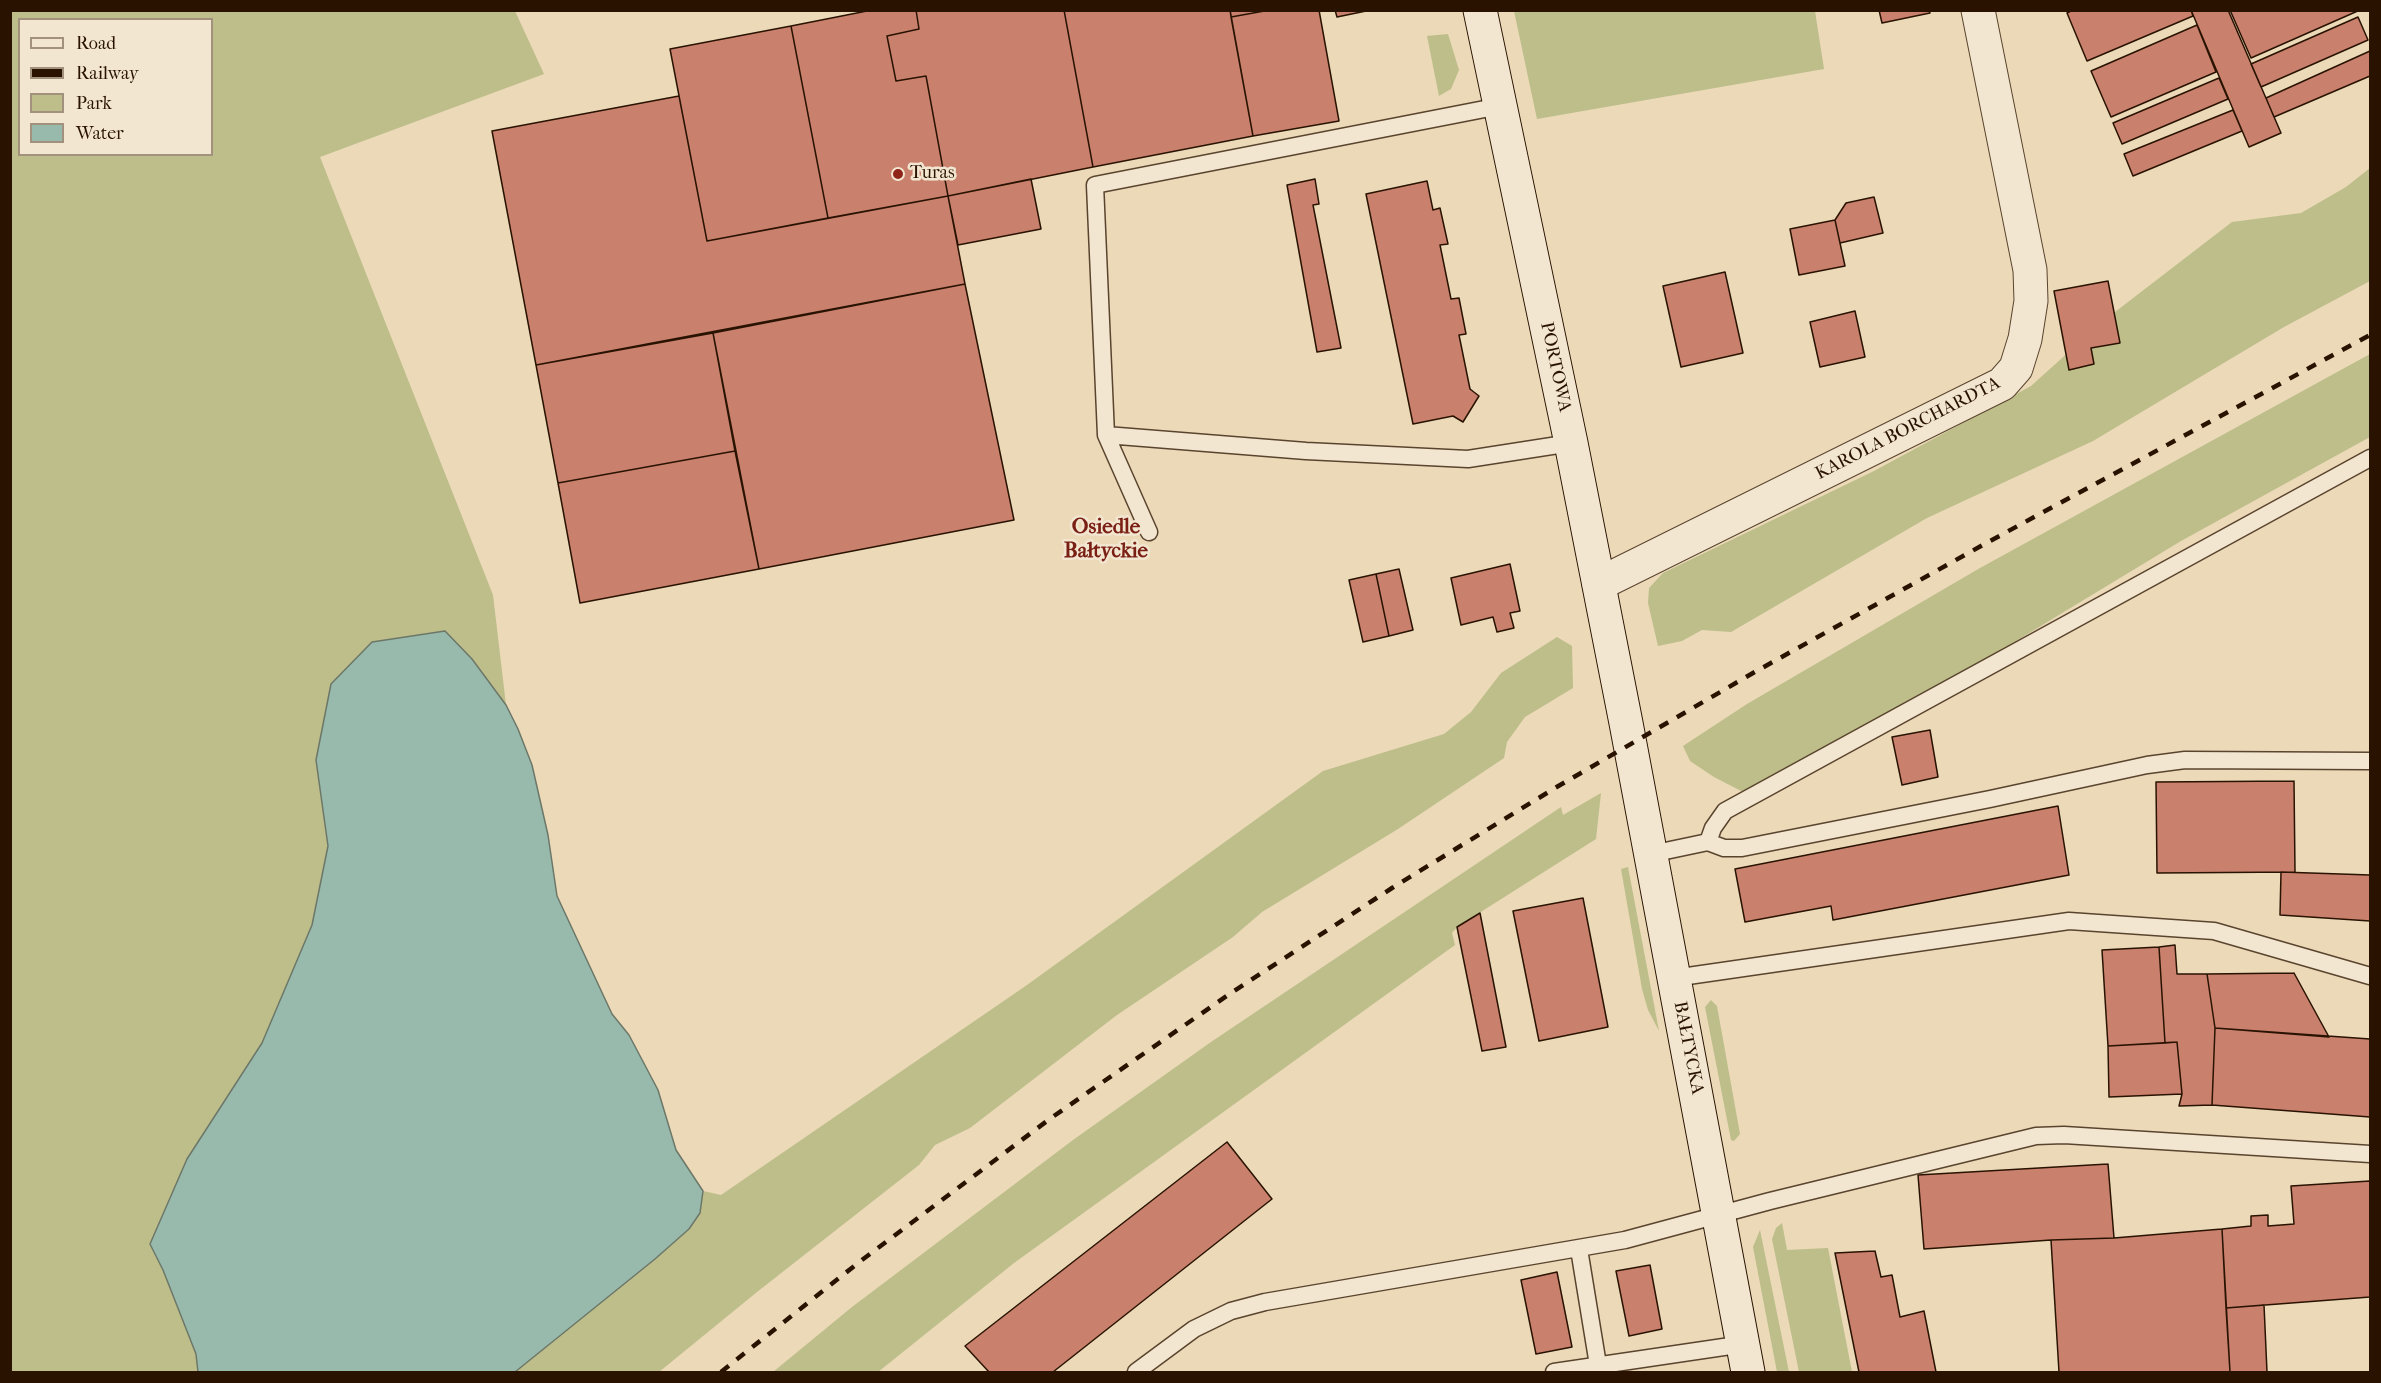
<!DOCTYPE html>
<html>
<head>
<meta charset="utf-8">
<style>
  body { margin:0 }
  #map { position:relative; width:2381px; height:1383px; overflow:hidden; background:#ebd9b8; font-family:"IM FELL French Canon",serif }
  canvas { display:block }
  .frame { position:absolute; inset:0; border:12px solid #291300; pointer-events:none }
  .legend { position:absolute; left:18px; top:18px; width:195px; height:138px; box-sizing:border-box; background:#f2e6d1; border:2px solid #a2927d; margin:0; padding:8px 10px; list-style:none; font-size:18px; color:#291300 }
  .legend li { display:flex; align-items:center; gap:12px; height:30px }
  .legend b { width:30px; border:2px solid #a2927d }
</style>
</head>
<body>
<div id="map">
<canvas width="2381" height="1383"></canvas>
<div class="frame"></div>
<ul class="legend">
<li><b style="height:8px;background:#f2e6d1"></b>Road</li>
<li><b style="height:8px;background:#291300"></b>Railway</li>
<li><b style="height:16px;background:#bdbe8a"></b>Park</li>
<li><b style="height:16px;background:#98baad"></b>Water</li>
</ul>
</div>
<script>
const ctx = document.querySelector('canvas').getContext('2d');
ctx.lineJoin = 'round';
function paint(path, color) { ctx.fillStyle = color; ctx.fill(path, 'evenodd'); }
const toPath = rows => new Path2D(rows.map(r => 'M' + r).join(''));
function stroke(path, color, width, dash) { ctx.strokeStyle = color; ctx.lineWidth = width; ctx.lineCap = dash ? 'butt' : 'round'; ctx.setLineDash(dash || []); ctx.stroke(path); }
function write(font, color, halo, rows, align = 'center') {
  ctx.font = font + ' "IM FELL French Canon",serif'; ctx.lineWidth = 5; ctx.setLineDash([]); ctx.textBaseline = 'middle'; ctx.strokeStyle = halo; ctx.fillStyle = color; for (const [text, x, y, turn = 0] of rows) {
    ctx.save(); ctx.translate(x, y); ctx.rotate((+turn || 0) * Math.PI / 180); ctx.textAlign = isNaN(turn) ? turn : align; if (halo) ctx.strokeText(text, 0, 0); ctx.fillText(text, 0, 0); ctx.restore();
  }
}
const green = toPath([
  [10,11,515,11,544,74,320,157,493,595,506,705,472,659,316,760,328,846,312,925,262,1043,187,1159,150,1244,163,1270,196,1354,198,1372,11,1372],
  [20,20,212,20,212,154,20,154],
  [1514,11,1815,11,1824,69,1537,119],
  [1448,34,1459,70,1451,89,1439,96,1427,36],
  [2370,168,2370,281,2284,327,2093,441,1927,518,1731,632,1702,630,1682,641,1658,646,1648,603,1649,588,1663,573,1874,471,2031,386,2102,322,2232,222,2301,213,2346,187],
  [2370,354,2370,437,2181,541,2011,644,1747,794,1714,777,1690,761,1683,746,1747,704,1980,568],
  [1557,637,1572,646,1573,688,1525,717,1507,742,1504,758,1398,829,1262,912,1233,937,1117,1015,970,1128,935,1145,919,1165,757,1292,659,1372,515,1372,689,1229,700,1213,703,1191,721,1195,1027,985,1323,771,1444,734,1471,712,1501,673],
  [1601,793,1596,839,1457,927,1452,933,1455,945,1014,1263,878,1372,773,1372,852,1307,1073,1140,1211,1042,1561,807,1563,815],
  [1628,867,1659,1031,1648,1010,1642,989,1621,869],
  [1711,1000,1717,1006,1740,1134,1734,1141,1731,1140,1705,1007],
  [1782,1223,1787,1250,1828,1248,1852,1372,1799,1372,1772,1239,1776,1228],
  [1760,1230,1789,1372,1777,1372,1753,1247]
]);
const water = toPath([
  [445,631,472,659,506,705,518,729,532,765,548,835,557,896,612,1014,629,1035,658,1090,676,1150,703,1191,700,1213,689,1229,655,1259,515,1372,198,1372,196,1354,163,1270,150,1244,187,1159,262,1043,312,925,328,846,316,760,331,684,372,642,445,631]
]);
const building = toPath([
  [872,10,916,10,919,29,887,36,896,81,926,76,948,196,828,218,791,26,872,10],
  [916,10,1064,10,1093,167,948,196,926,76,896,81,887,36,919,29,916,10],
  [1064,10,1230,10,1253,136,1093,167,1064,10],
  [1230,10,1270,10,1231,17,1230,10],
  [1270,10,1319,10,1339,121,1253,136,1231,17,1270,10],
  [1335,10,1371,10,1337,17,1335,10],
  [1879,10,1929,10,1930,13,1882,23,1879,10],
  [2073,10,2191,10,2193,16,2087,61,2067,13,2073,10],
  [2191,10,2228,10,2281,133,2249,147,2191,10],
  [2230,10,2360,10,2251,58,2230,10],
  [2358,17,2368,40,2261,87,2251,64,2358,17],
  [2197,25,2216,72,2111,117,2091,71,2197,25],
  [791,26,828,218,707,241,670,49,791,26],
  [2370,51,2370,76,2274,117,2266,98,2370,51],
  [2219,78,2228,99,2122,144,2113,123,2219,78],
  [679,96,707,241,948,196,965,284,536,365,492,131,679,96],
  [2233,110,2242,131,2133,176,2124,154,2233,110],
  [1031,179,1041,229,958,245,948,196,1031,179],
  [1315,179,1319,204,1313,205,1341,348,1317,352,1287,185,1315,179],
  [1427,181,1433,210,1440,208,1448,244,1440,245,1451,299,1459,298,1466,334,1459,335,1470,389,1479,396,1463,422,1453,416,1413,424,1366,194,1427,181],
  [1874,197,1883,233,1840,243,1835,220,1846,203,1874,197],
  [1835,220,1845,266,1799,275,1790,229,1835,220],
  [1725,272,1743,353,1681,367,1663,286,1725,272],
  [2108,281,2120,343,2091,348,2094,364,2069,370,2054,291,2108,281],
  [965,284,1014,520,759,569,713,333,965,284],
  [1855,311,1865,357,1820,367,1810,322,1855,311],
  [713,333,735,451,558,483,536,365,713,333],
  [735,451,759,569,580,603,558,483,735,451],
  [1510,564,1520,611,1510,613,1514,628,1497,632,1493,617,1461,625,1451,578,1510,564],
  [1399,569,1413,630,1389,636,1376,574,1399,569],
  [1376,574,1389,636,1363,642,1349,580,1376,574],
  [1930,730,1938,777,1902,785,1892,737,1930,730],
  [2294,781,2295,872,2157,873,2156,782,2294,781],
  [2058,806,2069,875,1833,920,1831,906,1745,922,1735,869,2058,806],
  [2281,872,2370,875,2370,921,2280,915,2281,872],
  [1583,898,1608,1027,1539,1041,1513,911,1583,898],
  [1480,913,1506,1047,1482,1051,1457,927,1480,913],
  [2175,945,2177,974,2207,974,2215,1028,2212,1105,2179,1106,2182,1094,2177,1042,2165,1043,2159,947,2175,945],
  [2159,947,2165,1043,2108,1046,2102,950,2159,947],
  [2294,973,2329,1037,2215,1028,2207,974,2294,973],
  [2215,1028,2370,1039,2370,1117,2212,1105,2215,1028],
  [2177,1042,2182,1094,2109,1097,2108,1046,2177,1042],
  [1227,1142,1272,1199,1053,1372,989,1372,965,1346,1227,1142],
  [2108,1164,2114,1238,2051,1240,1924,1249,1918,1175,2108,1164],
  [2370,1181,2370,1297,2226,1308,2222,1229,2251,1226,2251,1216,2268,1215,2268,1226,2294,1224,2291,1186,2370,1181],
  [2222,1229,2230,1372,2059,1372,2051,1240,2114,1238,2222,1229],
  [1875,1251,1881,1277,1892,1275,1900,1317,1924,1311,1936,1372,1859,1372,1835,1253,1875,1251],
  [1650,1265,1662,1329,1629,1336,1616,1271,1650,1265],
  [1557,1272,1572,1347,1536,1354,1521,1280,1557,1272],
  [2264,1305,2267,1372,2230,1372,2226,1308,2264,1305]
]);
const service = toPath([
  [1106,435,1306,451,1468,459,1571,443],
  [1149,532,1106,435,1095,185,1500,106],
  [1708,842,1713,828,1725,811,2370,458],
  [1651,854,1708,842,1724,848,1742,848,1990,799,2147,765,2185,760,2370,761],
  [1674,978,2069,921,2214,931,2370,976],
  [1579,1249,1598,1365],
  [1136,1372,1194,1329,1231,1311,1265,1302,1625,1240,1770,1201,2036,1136,2064,1135,2370,1154],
  [1554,1372,1744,1344]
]);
const minor = toPath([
  [1599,584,2002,384,2016,368,2025,339,2031,301,2030,270,1978,10]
]);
const secondary = toPath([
  [1480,10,1571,443,1626,723,1748,1372]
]);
const rail = toPath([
  [721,1372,858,1263,1051,1118,1231,993,1392,888,1555,788,1753,673,1990,541,2370,335]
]);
const markers = [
  [898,174,6,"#8f2418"]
];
const poiNames = [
  ["Turas",910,174]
];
const streetNames = [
  ["PORTOWA",1555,367,78],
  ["KAROLA BORCHARDTA",1908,429,-27],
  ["BAŁTYCKA",1688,1048,79]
];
const quarterNames = [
  ["Osiedle",1106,528],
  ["Bałtyckie",1106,552]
];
paint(green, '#bdbe8a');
paint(water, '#98baad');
stroke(water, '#6c7768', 1.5);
paint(building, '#c9816d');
stroke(building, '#291300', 1.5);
stroke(service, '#5a442e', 19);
stroke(minor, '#5a442e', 35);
stroke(secondary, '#291300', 35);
stroke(service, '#f2e6d1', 16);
stroke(minor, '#f2e6d1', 33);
stroke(secondary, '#f2e6d1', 33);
stroke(rail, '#291300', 4.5, [10, 10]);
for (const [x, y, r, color] of markers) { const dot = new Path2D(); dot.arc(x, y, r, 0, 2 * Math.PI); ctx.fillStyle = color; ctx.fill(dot); stroke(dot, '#f2e6d1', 2); }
write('18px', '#291300', '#f2e6d1', poiNames, 'left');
write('18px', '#291300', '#f2e6d1', streetNames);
write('bold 21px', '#7a1f14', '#f2e6d1', quarterNames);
</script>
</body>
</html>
